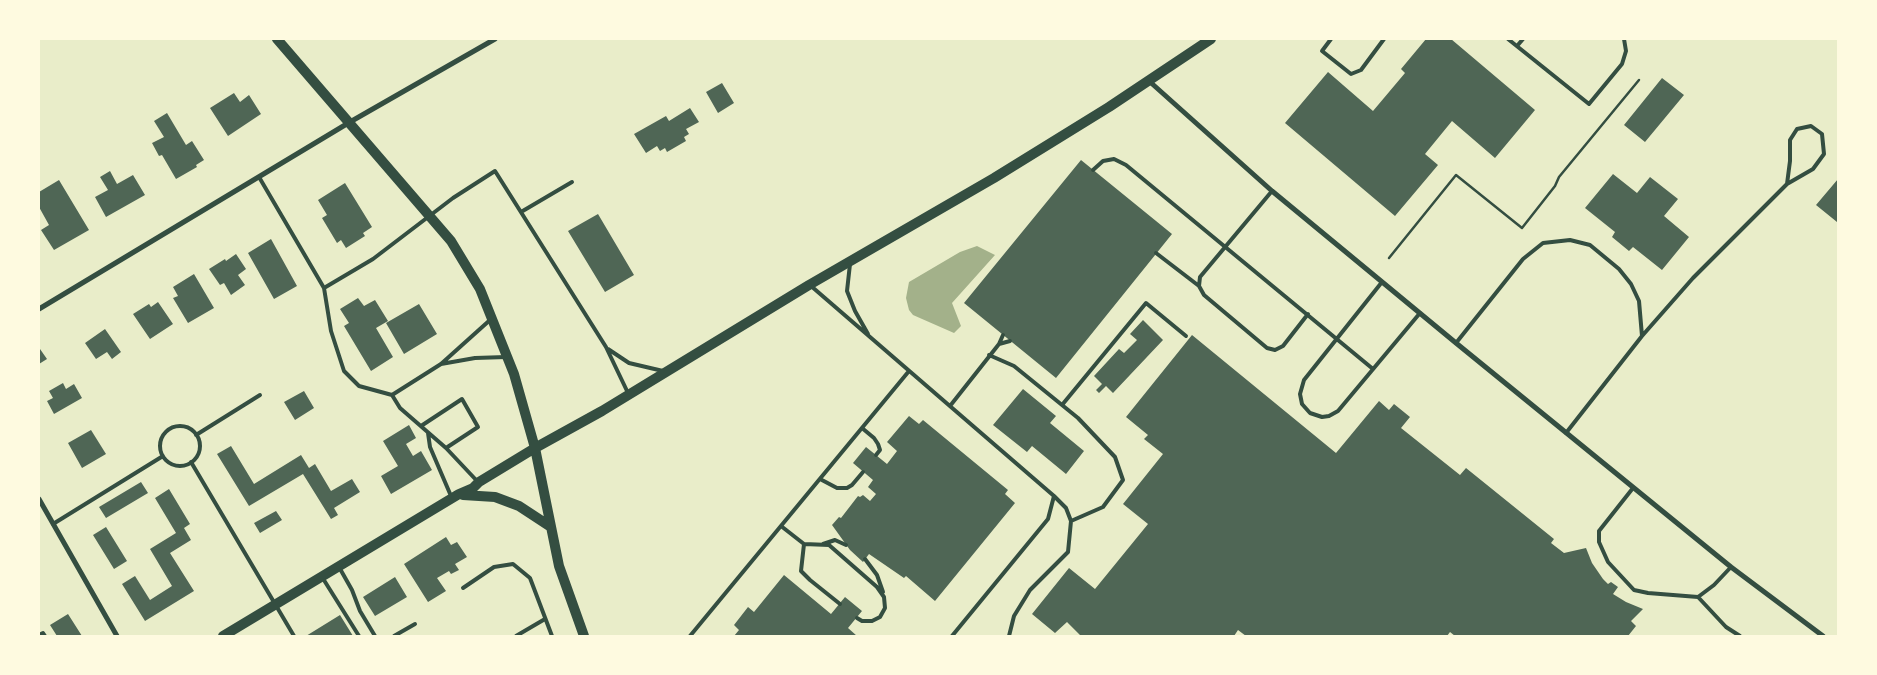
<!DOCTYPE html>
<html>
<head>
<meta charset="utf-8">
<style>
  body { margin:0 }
  #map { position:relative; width:1877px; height:675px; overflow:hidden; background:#e9edc9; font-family:"Fira Sans Condensed",sans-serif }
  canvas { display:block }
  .frame { position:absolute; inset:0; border:40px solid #fefae0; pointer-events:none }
</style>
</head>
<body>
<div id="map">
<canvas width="1877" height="675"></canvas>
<div class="frame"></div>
</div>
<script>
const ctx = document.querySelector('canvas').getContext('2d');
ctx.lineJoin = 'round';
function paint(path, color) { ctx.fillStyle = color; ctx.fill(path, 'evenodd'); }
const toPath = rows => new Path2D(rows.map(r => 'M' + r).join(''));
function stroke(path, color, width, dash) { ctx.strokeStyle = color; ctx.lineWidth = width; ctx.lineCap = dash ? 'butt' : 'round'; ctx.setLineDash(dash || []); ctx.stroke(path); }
const water = toPath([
  [977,246,995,255,952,303,961,326,954,333,913,315,909,310,906,298,909,282,960,252]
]);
const building = toPath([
  [1426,39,1451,39,1535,110,1495,158,1452,121,1425,154,1438,165,1395,216,1285,123,1328,72,1373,111,1405,73,1401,69],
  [1662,78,1684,95,1645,142,1624,125],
  [722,83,734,103,718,113,706,92],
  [234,93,240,102,249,95,261,114,228,136,210,108],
  [690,108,699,122,686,129,689,134,684,137,686,141,667,152,665,148,660,151,657,146,646,153,634,134,666,116,669,121],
  [167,113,186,145,192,141,204,160,196,165,197,167,176,179,162,155,159,156,152,143,164,137,154,121],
  [1081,160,1172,234,1056,378,964,303],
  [110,171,117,184,133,175,145,195,106,217,95,197,108,190,100,177],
  [1613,174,1637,193,1650,177,1678,199,1664,216,1689,237,1662,270,1633,247,1629,251,1612,237,1615,232,1585,208],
  [1838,179,1838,220,1837,222,1816,205],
  [59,180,89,230,54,250,41,230,49,225,39,207,39,192],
  [345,183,372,227,363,233,365,236,346,248,341,240,337,243,322,218,327,215,318,200],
  [598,214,634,275,605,292,568,231],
  [271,239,297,286,274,299,248,253],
  [236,254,246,269,238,275,245,285,231,295,224,283,220,285,209,269,225,259,226,261],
  [194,274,214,308,188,323,173,298,178,296,173,287],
  [358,298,364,306,375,300,388,321,376,328,393,357,371,371,344,326,349,323,340,309],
  [158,302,173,324,150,339,133,314,149,304,151,307],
  [419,304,437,334,404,354,386,323],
  [1143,320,1163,340,1113,393,1106,386,1099,393,1096,390,1102,384,1094,376,1119,349,1124,353,1137,340,1130,334],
  [105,329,121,352,112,359,107,352,96,359,85,343],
  [1192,335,1336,453,1379,401,1389,410,1394,404,1410,417,1401,428,1460,475,1466,468,1554,539,1551,543,1564,553,1586,548,1592,563,1603,579,1608,584,1611,582,1618,587,1613,594,1626,602,1643,609,1631,621,1636,626,1628,636,1455,636,1450,632,1447,636,1246,636,1238,630,1234,636,1081,636,1067,622,1055,633,1032,614,1069,568,1095,589,1148,524,1123,504,1163,454,1144,439,1148,435,1126,417],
  [40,349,47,359,39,364,39,350],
  [63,383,66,389,74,384,82,398,54,414,47,401,53,398,49,391],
  [1023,389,1056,416,1050,423,1084,451,1066,474,1032,446,1027,452,993,425],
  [304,391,314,408,295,420,284,402],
  [909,416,919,424,923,420,1008,490,1005,494,1015,503,935,601,906,576,904,578,869,554,863,562,850,550,832,525,839,517,841,518,858,496,860,497,863,495,870,501,876,494,868,487,873,480,853,463,866,447,887,464,897,451,887,442],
  [409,425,416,438,406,444,413,456,421,451,432,470,391,494,381,476,398,466,383,441],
  [91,430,106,454,82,468,68,443],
  [231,446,254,484,301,455,309,468,315,464,331,491,352,479,360,492,334,508,338,515,331,519,303,474,249,506,217,454],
  [141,482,148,493,106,518,99,507],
  [169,489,190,524,184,528,191,540,170,553,194,591,145,621,122,584,135,576,150,600,172,586,150,549,176,533,155,498],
  [276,511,282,520,260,533,254,523],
  [106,527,127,561,114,569,93,535],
  [446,537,451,545,457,542,467,557,455,564,459,570,451,574,449,571,437,578,446,591,428,602,404,564],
  [784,575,831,614,845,597,862,611,848,628,857,636,734,636,739,630,734,625,748,607,754,612],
  [395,577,407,597,375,616,363,597],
  [68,614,82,636,57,636,50,625],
  [340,615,353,636,306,636]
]);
const path = toPath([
  [1389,258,1456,175,1522,228,1555,186,1559,177,1639,80]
]);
const service = toPath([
  [1331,39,1322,51,1351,74,1361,70,1384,39],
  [1508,39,1589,104,1622,64,1626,51,1624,39],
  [1517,46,1523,39],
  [1093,170,1103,161,1114,159,1126,165,1373,369],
  [259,177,324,288,331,331,344,371,359,386,392,395,400,408,446,448,478,482],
  [1272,191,1200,277,1199,286,1204,295,1267,348,1275,350,1283,346,1308,314],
  [521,212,572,182],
  [1156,253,1199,286],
  [850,264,847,291,855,311,868,334],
  [1382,282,1304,380,1300,394,1302,404,1310,413,1322,417,1329,416,1338,411,1420,313],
  [811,286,1054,496,1066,508,1071,521,1068,552,1030,590,1014,616,1009,636],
  [324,288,373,259,453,198,495,171,606,347,628,393],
  [1456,343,1523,259,1543,243,1570,240,1590,245,1619,269,1631,284,1639,301,1642,336],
  [999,344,1010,341],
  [608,349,629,363,663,371],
  [989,355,1014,366,1078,418,1115,457,1123,480,1103,507,1071,521],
  [441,364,475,358,506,357],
  [392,395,441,364,490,320],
  [1062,405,1146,303,1186,336],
  [950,406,999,344,1003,335],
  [421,426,462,399,478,427,446,448],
  '160 446a20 20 0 1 1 40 0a20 20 0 1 1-40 0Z',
  [862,428,874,438,878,444,880,450,876,455],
  [428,433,430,447,451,496],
  [1566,433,1642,336,1693,278,1787,184,1813,169,1824,154,1822,134,1811,126,1797,129,1790,140,1790,161,1787,184],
  [196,435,260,395],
  [191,462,294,636],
  [820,479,837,488,847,488,852,485,863,472],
  [1633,488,1599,531,1599,542,1608,562,1634,590,1648,593,1698,597,1714,585,1731,567],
  [53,524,163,456],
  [781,526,804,544],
  [823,544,835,540,846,545],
  [865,559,877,575,883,592],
  [339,567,352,590,360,611,375,636],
  [322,577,359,636],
  [463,588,494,567,513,564,530,578,552,636],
  [1698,597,1726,627,1740,636],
  [840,604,810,580,801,571,804,544,829,545,877,587,884,597,885,608,880,617,872,621,862,621,857,618],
  [39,635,43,633,45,636],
  [394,636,415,624],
  [516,636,545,619],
  [690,636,909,371],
  [952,636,1048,519,1054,496]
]);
const minor = toPath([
  [1149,81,1272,191,1456,343,1731,567,1823,636],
  [39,309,350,122,495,39],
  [39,499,117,636]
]);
const secondary = toPath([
  [277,39,451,241,480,289,514,374,535,448,559,566,584,636],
  [463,495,495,497,519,506,551,527],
  [223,636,459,494,473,488,479,482,535,448,602,411,809,285,994,178,1109,107,1211,39]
]);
paint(water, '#a3b18a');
paint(building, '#4f6655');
stroke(path, '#344e41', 2.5);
stroke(service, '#344e41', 4);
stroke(minor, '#344e41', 5);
stroke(secondary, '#344e41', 10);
</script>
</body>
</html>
